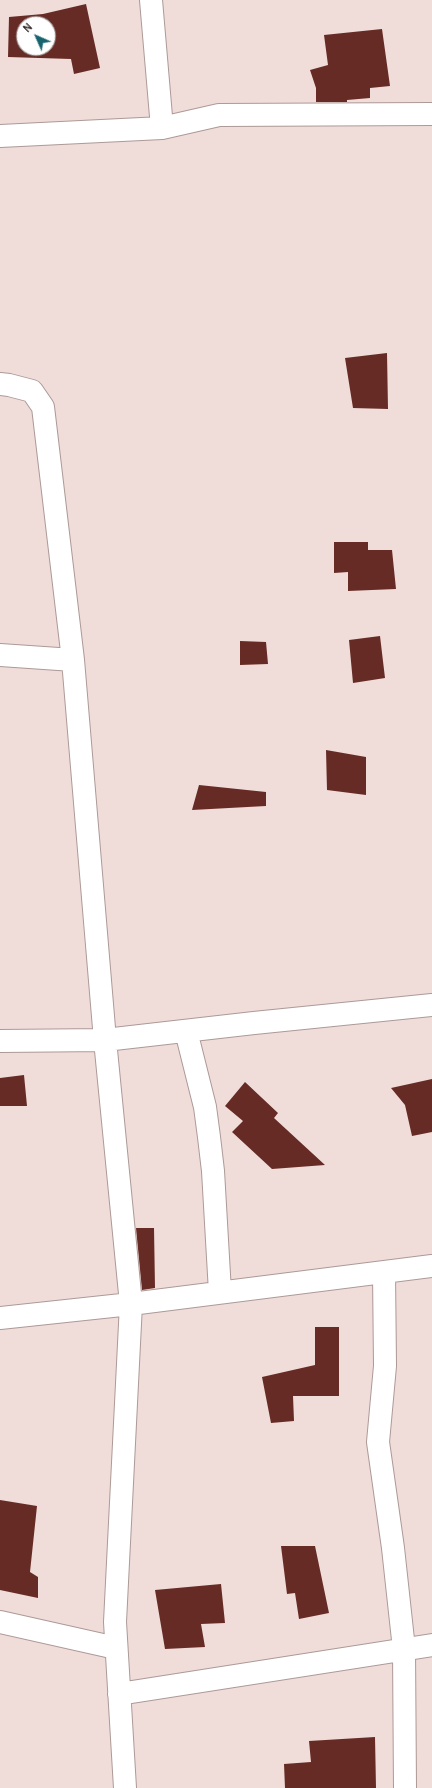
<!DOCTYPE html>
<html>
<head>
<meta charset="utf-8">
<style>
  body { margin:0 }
  #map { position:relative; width:432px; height:1788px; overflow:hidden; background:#f0dcd9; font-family:Karla,sans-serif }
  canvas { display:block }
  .north { position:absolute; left:16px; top:16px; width:40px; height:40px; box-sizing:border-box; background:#fff; border:1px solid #a9a6a6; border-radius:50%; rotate:315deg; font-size:11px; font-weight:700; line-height:16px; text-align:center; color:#292120 }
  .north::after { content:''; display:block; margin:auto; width:14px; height:18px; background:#17646e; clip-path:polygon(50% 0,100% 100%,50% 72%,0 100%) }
</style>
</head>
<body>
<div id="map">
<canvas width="432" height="1788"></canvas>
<div class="north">N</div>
</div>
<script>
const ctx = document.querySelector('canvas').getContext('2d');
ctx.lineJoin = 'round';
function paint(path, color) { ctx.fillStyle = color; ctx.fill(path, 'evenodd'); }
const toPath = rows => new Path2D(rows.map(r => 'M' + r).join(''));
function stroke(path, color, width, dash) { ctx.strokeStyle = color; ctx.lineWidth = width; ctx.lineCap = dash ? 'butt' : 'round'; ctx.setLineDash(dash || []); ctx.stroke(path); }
const building = toPath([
  [86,4,100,68,74,74,71,59,8,57,9,17,43,14],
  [24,24,48,24,48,48,24,48],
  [382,29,390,86,370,88,370,98,347,100,347,102,316,102,316,88,310,70,328,65,324,35],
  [387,353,388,409,353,408,345,358],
  [334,542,368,542,368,550,392,550,396,589,348,591,348,572,334,573],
  [380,636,385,678,353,683,349,640],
  [240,641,266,642,268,664,240,665],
  [326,750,366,757,366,795,327,790],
  [199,785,266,792,266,806,192,810],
  [24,1075,27,1106,0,1106,0,1078],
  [432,1079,432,1132,412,1136,405,1105,391,1088],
  [245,1082,278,1113,274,1118,325,1165,272,1169,232,1132,243,1121,225,1106],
  [136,1228,154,1228,155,1288,142,1290],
  [315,1327,339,1327,339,1396,293,1396,294,1421,271,1423,262,1377,315,1365],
  [0,1500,37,1506,30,1572,38,1577,38,1598,0,1590],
  [281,1546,315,1546,329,1613,299,1619,295,1593,287,1594],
  [221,1584,225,1623,201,1624,205,1647,165,1649,155,1590],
  [375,1737,376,1788,285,1788,284,1764,311,1762,309,1741]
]);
const minor = toPath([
  [151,0,162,128],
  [0,136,162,128,219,115,432,114],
  [0,384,9,385,32,391,43,407,73,660,105,1040,131,1304,115,1622,125,1788],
  [0,655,73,660],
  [186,1031,205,1107,209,1137,213,1171,220,1292],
  [0,1041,105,1040,254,1023,432,1005],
  [384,1272,385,1366,378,1442,393,1548,404,1649,405,1788],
  [0,1318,131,1304,432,1266],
  [0,1622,116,1648],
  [119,1694,432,1645]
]);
paint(building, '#662b25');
stroke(minor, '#ac9a97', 24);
stroke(minor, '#fff', 22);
</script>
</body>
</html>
